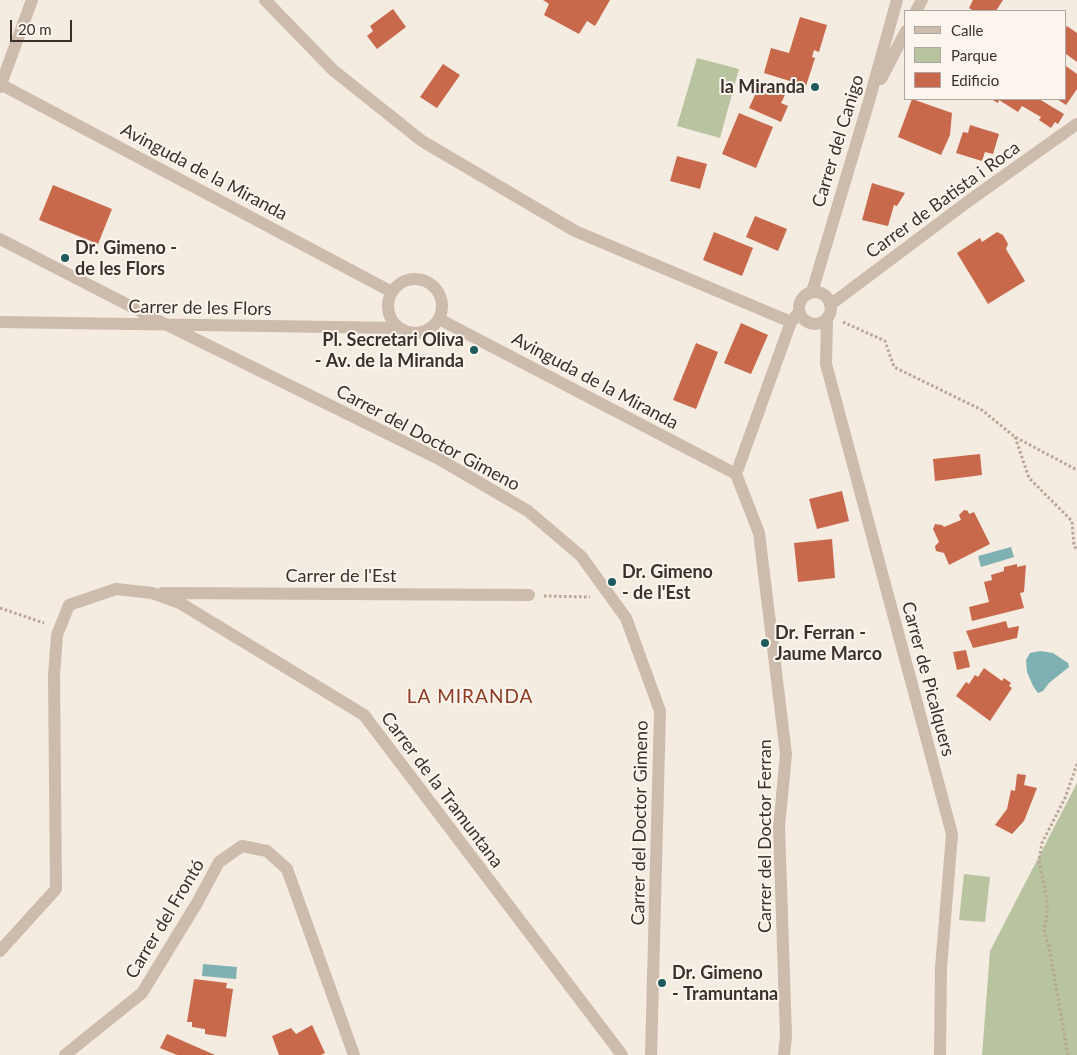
<!DOCTYPE html>
<html>
<head>
<meta charset="utf-8">
<style>
  body { margin:0 }
  #map { position:relative; width:1077px; height:1055px; overflow:hidden; background:#f4ebe1; font-family:Lato,sans-serif }
  canvas { display:block }
  .legend { position:absolute; left:904px; top:10px; width:162px; height:90px; box-sizing:border-box; background:#fbf5ee; border:1px solid #aea6a0; margin:0; padding:6px 9px; list-style:none; font-size:15px; color:#3b302b }
  .legend li { display:flex; align-items:center; gap:10px; height:25px }
  .legend b { width:25px; border:1px solid #aea6a0 }
  .scale { position:absolute; left:10px; top:20px; width:62px; height:22px; box-sizing:border-box; border:2px solid #3b302b; border-top:0; padding-left:6px; font-size:15px; line-height:18px; white-space:nowrap; color:#3b302b; -webkit-text-stroke:4px #fbf5ee; paint-order:stroke }
</style>
</head>
<body>
<div id="map">
<canvas width="1077" height="1055"></canvas>
<ul class="legend">
<li><b style="height:6px;background:#cdbbac"></b>Calle</li>
<li><b style="height:14px;background:#b8c4a0"></b>Parque</li>
<li><b style="height:14px;background:#c8694b"></b>Edificio</li>
</ul>
<div class="scale">20 m</div>
</div>
<script>
const ctx = document.querySelector('canvas').getContext('2d');
ctx.lineJoin = 'round';
function paint(path, color) { ctx.fillStyle = color; ctx.fill(path, 'evenodd'); }
const toPath = rows => new Path2D(rows.map(r => 'M' + r).join(''));
function stroke(path, color, width, dash) { ctx.strokeStyle = color; ctx.lineWidth = width; ctx.lineCap = dash ? 'butt' : 'round'; ctx.setLineDash(dash || []); ctx.stroke(path); }
function write(font, color, halo, rows, align = 'center') {
  ctx.font = font + ' Lato,sans-serif'; ctx.lineWidth = 4; ctx.setLineDash([]); ctx.textBaseline = 'middle'; ctx.strokeStyle = halo; ctx.fillStyle = color; for (const [text, x, y, turn = 0] of rows) {
    ctx.save(); ctx.translate(x, y); ctx.rotate((+turn || 0) * Math.PI / 180); ctx.textAlign = isNaN(turn) ? turn : align; if (halo) ctx.strokeText(text, 0, 0); ctx.fillText(text, 0, 0); ctx.restore();
  }
}
const green = toPath([
  [697,58,739,69,720,138,677,126],
  [1077,783,1077,1055,982,1055,990,951],
  [964,874,990,877,985,922,959,920]
]);
const water = toPath([
  [1011,547,1014,557,981,567,978,556],
  [1040,651,1053,653,1068,663,1069,667,1049,683,1043,691,1038,693,1033,686,1027,672,1026,660,1030,653],
  [203,964,237,967,236,979,202,976]
]);
const building = toPath([
  [543,0,610,0,595,26,587,21,579,34,544,15,549,4],
  [973,0,1003,0,996,11,974,11,969,8],
  [393,9,406,27,377,49,367,36,373,31,370,26],
  [800,17,827,25,819,52,814,50,812,57,815,58,806,86,764,73,771,48,789,53],
  [1067,26,1077,33,1077,62,1066,54,1066,28],
  [443,64,460,75,437,108,420,97],
  [1066,66,1077,74,1077,89,1066,105,1057,99,1066,99],
  [760,84,785,95,781,103,788,106,781,122,749,108],
  [912,99,952,113,950,135,941,155,898,137],
  [991,99,1039,99,1064,114,1058,124,1055,122,1051,128,1039,120,1041,117,1022,106,1018,112,999,100,998,103],
  [739,113,773,127,756,168,722,154],
  [970,125,999,134,993,154,985,152,982,161,956,153,963,132,968,133],
  [677,156,707,164,700,189,670,181],
  [872,183,905,193,897,206,894,205,888,226,862,220],
  [53,185,112,209,98,244,39,220],
  [755,216,787,229,778,251,746,237],
  [714,232,753,248,742,276,703,260],
  [997,232,1003,235,1008,244,1006,249,1025,281,988,304,957,253,980,238,982,242],
  [741,323,768,335,751,374,724,363],
  [696,343,718,352,696,409,673,400],
  [980,454,982,475,935,481,933,459],
  [842,491,849,521,817,529,809,499],
  [964,510,968,511,969,514,974,512,990,544,949,565,944,553,936,551,935,546,939,542,933,529,935,524,942,525,944,527,961,520,959,515],
  [832,539,835,578,798,582,794,543],
  [1017,564,1017,567,1026,565,1024,592,1020,593,1024,608,972,621,969,607,989,602,984,582,992,580,991,575,1004,571,1004,567],
  [1006,621,1008,628,1019,626,1017,638,973,648,966,631],
  [966,650,970,667,957,670,953,652],
  [984,668,1002,681,1004,678,1011,683,1009,686,1012,688,990,721,956,696,966,682,969,684,975,675,978,677],
  [1017,774,1026,775,1024,785,1037,788,1024,821,1012,834,995,825,1007,809,1011,790,1015,791],
  [194,979,227,983,226,988,233,989,226,1037,205,1034,205,1029,192,1027,192,1022,187,1022],
  [312,1025,325,1053,321,1055,279,1055,272,1036,291,1028,296,1034],
  [167,1034,215,1055,177,1055,160,1048]
]);
const path = toPath([
  [843,322,885,341,894,367,982,410,1015,437,1077,470],
  [1015,437,1029,478,1072,521,1074,546,1077,550],
  [544,596,590,597],
  [0,608,44,623],
  [1068,1055,1049,947,1044,930,1047,914,1047,901,1039,860,1042,843,1065,798,1077,764]
]);
const minor = toPath([
  [265,0,333,70,422,141,575,231,791,322],
  [916,11,922,0],
  [881,79,906,31],
  [0,84,392,292],
  [0,87,32,0],
  [0,239,167,325,439,459,528,511,581,556,626,618,660,711,651,1055],
  '388 306a27 27 0 1 1 54 0a27 27 0 1 1-54 0Z',
  [812,292,869,101,897,0],
  '799 308a16 16 0 1 1 32 0a16 16 0 1 1-32 0Z',
  [830,305,970,200,1077,124],
  [827,318,826,364,952,834,941,968,940,1055],
  [439,319,736,474],
  [0,322,399,328],
  [736,474,759,533,786,754,779,827,786,1036,784,1055],
  [736,474,791,322,799,312],
  [162,593,529,595],
  [0,951,56,889,54,675,57,635,69,605,116,589,152,593,180,603,364,715,622,1055],
  [65,1055,142,993,197,903,219,862,242,846,267,851,287,869,354,1055]
]);
const markers = [
  [815,87,5,"#1f5a5e"],
  [65,258,5,"#1f5a5e"],
  [474,350,5,"#1f5a5e"],
  [612,582,5,"#1f5a5e"],
  [765,643,5,"#1f5a5e"],
  [662,983,5,"#1f5a5e"]
];
const poiNames = [
  ["la Miranda",805,87,"right"],
  ["Dr. Gimeno -",75,248],
  ["de les Flors",75,269],
  ["Pl. Secretari Oliva",464,340,"right"],
  ["- Av. de la Miranda",464,361,"right"],
  ["Dr. Gimeno",622,572],
  ["- de l'Est",622,593],
  ["Dr. Ferran -",775,633],
  ["Jaume Marco",775,654],
  ["Dr. Gimeno",672,973],
  ["- Tramuntana",672,994]
];
const streetNames = [
  ["Carrer del Canigo",838,141,-73],
  ["Avinguda de la Miranda",204,172,28],
  ["Carrer de Batista i Roca",943,200,-36],
  ["Carrer de les Flors",200,308,1],
  ["Avinguda de la Miranda",595,381,28],
  ["Carrer del Doctor Gimeno",428,438,28],
  ["Carrer de l'Est",341,576],
  ["Carrer de Picalquers",928,679,75],
  ["Carrer de la Tramuntana",442,790,53],
  ["Carrer del Doctor Gimeno",640,823,-89],
  ["Carrer del Doctor Ferran",765,836,-90],
  ["Carrer del Frontó",165,919,-59]
];
const neighbourhoodNames = [
  ["LA MIRANDA",470,697]
];
paint(green, '#b8c4a0');
paint(water, '#7fb0b2');
paint(building, '#c8694b');
stroke(path, '#b9a596', 3, [2.5, 2.5]);
stroke(minor, '#cdbbac', 12);
for (const [x, y, r, color] of markers) { const dot = new Path2D(); dot.arc(x, y, r, 0, 2 * Math.PI); ctx.fillStyle = color; ctx.fill(dot); stroke(dot, '#fbf5ee', 2); }
write('bold 18px', '#3b302b', '#fbf5ee', poiNames, 'left');
write('18px', '#3b302b', '#fbf5ee', streetNames);
ctx.letterSpacing = '1px';
write('19px', '#8c3b22', '#fbf5ee', neighbourhoodNames);
ctx.letterSpacing = '0px';
</script>
</body>
</html>
